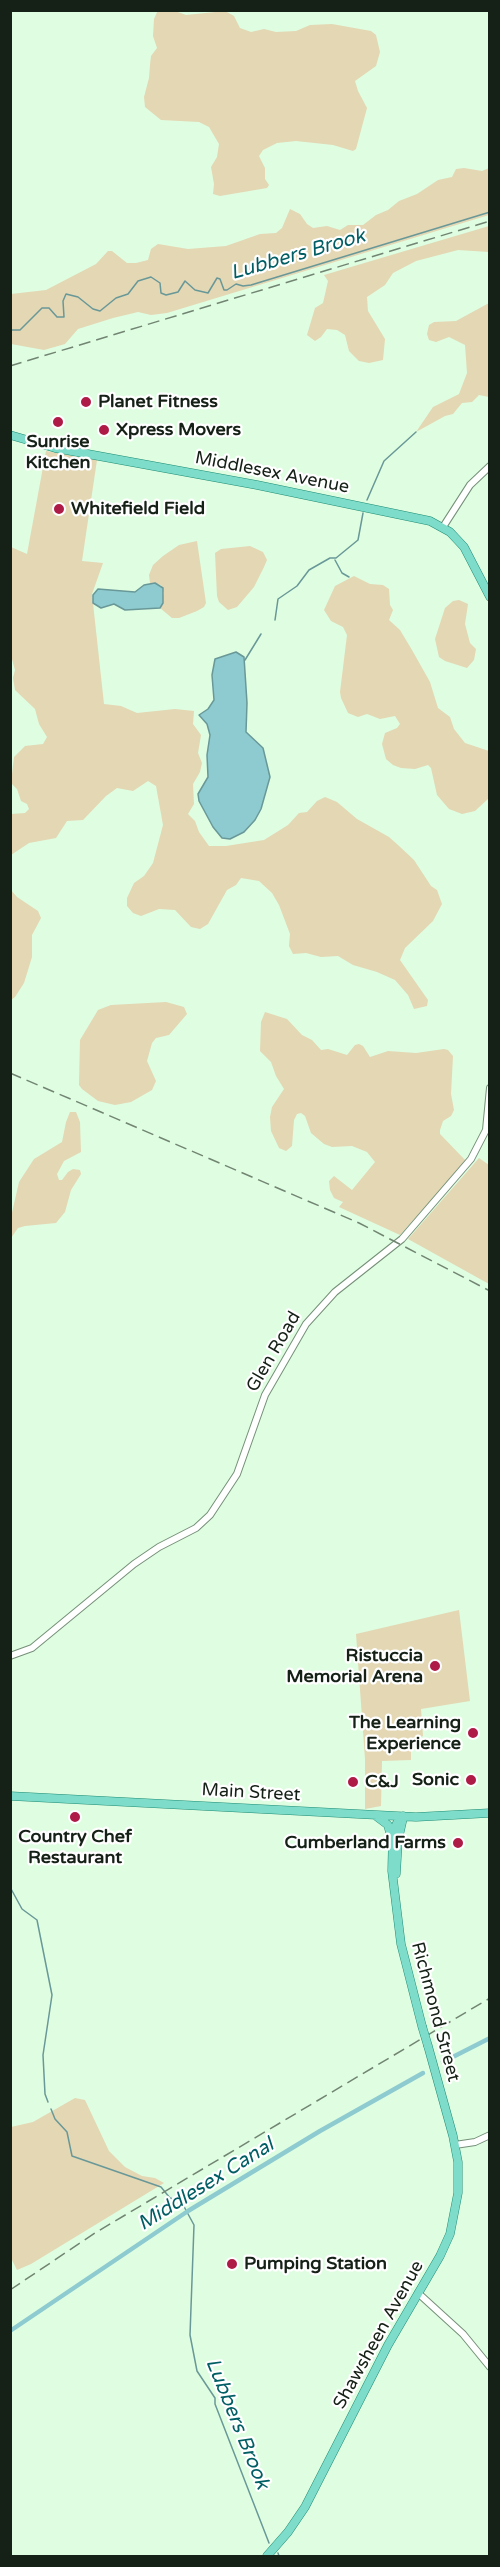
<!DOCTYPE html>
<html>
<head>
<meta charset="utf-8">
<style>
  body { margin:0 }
  #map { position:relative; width:500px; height:2567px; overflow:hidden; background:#dffde1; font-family:"Varela Round",sans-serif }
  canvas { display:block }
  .frame { position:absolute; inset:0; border:12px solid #152016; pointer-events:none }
</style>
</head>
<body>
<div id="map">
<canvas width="500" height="2567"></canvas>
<div class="frame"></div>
</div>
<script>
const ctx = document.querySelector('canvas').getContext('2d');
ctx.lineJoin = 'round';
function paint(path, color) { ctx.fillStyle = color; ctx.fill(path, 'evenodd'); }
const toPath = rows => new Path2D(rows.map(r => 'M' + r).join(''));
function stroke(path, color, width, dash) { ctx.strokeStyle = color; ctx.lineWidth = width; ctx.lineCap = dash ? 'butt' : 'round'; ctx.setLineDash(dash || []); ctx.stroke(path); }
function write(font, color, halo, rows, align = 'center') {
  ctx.font = font + ' "Varela Round",sans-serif'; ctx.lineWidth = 4.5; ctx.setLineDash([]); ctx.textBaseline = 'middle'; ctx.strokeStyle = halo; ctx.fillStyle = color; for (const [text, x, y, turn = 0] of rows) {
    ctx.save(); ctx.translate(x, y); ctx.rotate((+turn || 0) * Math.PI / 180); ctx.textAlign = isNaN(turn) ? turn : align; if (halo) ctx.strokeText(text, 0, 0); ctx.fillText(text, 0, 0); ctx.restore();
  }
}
const green = toPath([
  [158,10,175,11,186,15,225,11,234,16,240,28,251,32,264,29,276,32,296,31,310,25,332,24,371,31,376,35,380,52,376,66,355,81,358,91,367,108,356,149,353,151,333,145,296,141,277,143,263,150,259,156,265,168,265,179,269,185,267,188,220,196,213,194,214,184,211,167,217,157,219,144,209,127,199,122,161,120,145,107,144,97,149,78,150,65,151,56,157,48,153,36,154,19],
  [464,168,482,171,489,168,489,215,167,313,151,315,138,312,113,318,78,329,65,344,44,350,11,344,11,294,46,290,96,264,108,251,112,251,127,263,136,263,148,260,151,249,158,244,188,249,226,246,260,234,276,233,282,228,290,209,300,214,307,224,313,228,327,226,340,230,348,225,363,225,376,215,388,210,399,201,417,194,438,180,452,177,456,169],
  [489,226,489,252,458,250,416,261,393,273,385,285,367,297,368,311,385,339,383,360,369,363,359,361,349,351,345,335,337,330,327,329,321,337,315,341,307,335,315,308,323,303,328,281,324,275],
  [489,303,489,397,479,395,472,402,462,403,453,414,445,416,416,432,433,407,459,394,467,373,465,345,449,337,436,342,429,340,427,334,429,325,434,322,456,321],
  [46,451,97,460,82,561,103,563,92,594,104,704,121,706,137,713,175,709,194,711,193,724,201,735,198,753,202,763,200,772,193,784,194,804,188,814,195,821,199,832,209,846,226,846,264,840,288,825,299,813,307,812,317,801,325,797,337,802,357,819,389,837,398,845,414,860,431,886,437,890,442,904,433,921,405,948,400,960,428,1000,427,1006,414,1009,408,995,395,980,377,972,353,965,338,956,321,957,306,953,293,954,289,946,290,934,279,905,272,893,259,881,241,878,236,885,227,890,208,924,200,929,191,927,175,910,159,909,141,916,133,913,127,906,127,898,134,883,144,876,153,863,163,825,156,786,148,781,133,791,117,788,106,796,83,820,67,821,56,838,29,843,11,855,11,814,25,813,29,809,27,804,21,801,17,789,11,783,14,757,25,746,43,744,47,737,39,724,35,709,15,690,13,678,15,670,10,652,11,547,27,554],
  [197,541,206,603,204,607,197,611,179,618,172,618,160,608,164,593,161,585,150,583,149,575,153,565,163,556,179,545],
  [250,546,263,552,267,560,264,567,254,587,237,607,228,610,219,602,217,596,215,553,221,549],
  [354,576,370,584,383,585,389,589,390,605,393,610,389,620,400,630,412,650,430,682,438,708,450,717,454,729,465,743,489,751,489,798,475,811,462,814,449,809,437,795,431,768,428,765,415,769,401,768,393,765,386,759,382,744,385,733,397,728,400,724,395,716,380,719,367,714,358,717,348,713,341,698,340,692,347,635,343,627,331,621,324,610,335,586],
  [459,600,468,604,465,624,470,643,476,649,474,660,467,668,445,661,439,657,435,639,445,608,453,601],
  [10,889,17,897,38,911,41,918,32,935,32,957,24,983,15,997,11,1000],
  [166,1002,184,1007,187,1014,169,1035,156,1038,152,1043,147,1061,156,1081,152,1090,131,1102,115,1105,98,1101,82,1089,79,1085,80,1040,98,1010,111,1005],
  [265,1012,287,1019,302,1035,312,1040,321,1050,328,1049,347,1055,355,1045,359,1044,363,1046,370,1057,388,1051,416,1053,444,1049,448,1050,453,1056,451,1094,454,1110,451,1116,443,1121,440,1130,440,1134,466,1161,400,1235,339,1207,343,1202,334,1198,330,1190,329,1181,334,1176,352,1190,375,1162,367,1152,352,1146,332,1147,324,1144,311,1133,305,1116,301,1113,297,1114,294,1120,292,1146,286,1151,279,1148,271,1131,270,1117,272,1107,284,1089,276,1076,271,1062,260,1051,261,1022],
  [70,1112,76,1112,80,1122,81,1152,64,1161,57,1174,59,1180,62,1180,68,1172,73,1169,80,1170,81,1174,71,1190,65,1212,56,1223,25,1226,18,1228,11,1238,11,1217,19,1182,34,1159,62,1142,66,1122],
  [479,1158,489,1165,489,1284,408,1239],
  [459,1610,470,1701,421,1709,423,1736,411,1742,411,1760,382,1761,381,1806,365,1809,365,1759,356,1634],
  [75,2098,85,2100,109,2151,125,2167,142,2176,155,2178,164,2183,31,2264,17,2270,11,2258,11,2127,33,2122]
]);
const water = toPath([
  [155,583,163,588,163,603,160,608,125,610,114,604,101,608,93,603,93,595,98,589,135,592,144,585,155,583],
  [236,652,244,657,247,703,246,732,263,748,270,777,261,809,255,820,244,832,230,839,222,838,213,827,199,801,198,794,208,777,207,755,210,735,207,724,199,715,208,709,214,700,212,675,215,659,236,652]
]);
const stream = toPath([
  [10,330,20,330,42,308,49,308,57,317,64,317,63,301,66,294,78,297,93,309,100,311,116,298,128,294,138,281,151,277,160,283,161,293,166,295,178,292,185,281,195,290,208,293,217,278,220,279,224,290,227,290,236,284,243,286,251,285,490,212],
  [367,500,384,461,416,432],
  [335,560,342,573,349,577],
  [275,620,278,599,297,586,309,570,330,558,336,558,358,540,363,513],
  [245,660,261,634],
  [10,1887,22,1909,37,1920,52,1995,43,2055,45,2094,48,2102],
  [51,2109,55,2119,67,2132,72,2156,161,2187,170,2198,181,2201,194,2225,190,2335,197,2371,215,2398,215,2404,269,2543],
  [278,2553,279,2556]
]);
const canal = toPath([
  [443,2062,490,2038],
  [10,2331,188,2211,320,2131,423,2073]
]);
const minor = toPath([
  [443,527,470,485,490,466],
  [10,1656,32,1648,134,1564,159,1547,196,1528,210,1515,237,1474,265,1395,306,1324,335,1292,402,1239,471,1159,486,1130,490,1088],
  [455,2145,475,2142,490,2135],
  [418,2293,463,2334,490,2367]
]);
const major = toPath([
  [10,435,55,448,257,485,430,521,450,532,464,547,490,597],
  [10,1796,416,1817,490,1813],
  [376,1816,388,1825,391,1837],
  [403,1816,398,1821,393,1831,392,1871,401,1944,422,2026],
  [396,1874,398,1840,403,1818],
  [267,2556,288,2532,305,2507,388,2345,440,2256,450,2234,458,2193,458,2162,453,2136,428,2046]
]);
const rail = toPath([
  [10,366,490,221],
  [10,1073,359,1223,490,1291],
  [10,2290,95,2233,490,1998]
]);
const majorBridge = toPath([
  [422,2026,428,2046]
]);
const markers = [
  [86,402,6,"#ae1b47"],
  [58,422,6,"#ae1b47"],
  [104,430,6,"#ae1b47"],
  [59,509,6,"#ae1b47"],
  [435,1666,6,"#ae1b47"],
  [473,1733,6,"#ae1b47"],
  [471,1780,6,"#ae1b47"],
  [353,1782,6,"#ae1b47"],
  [75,1817,6,"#ae1b47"],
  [458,1843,6,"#ae1b47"],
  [232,2264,6,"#ae1b47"]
];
const poiNames = [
  ["Planet Fitness",98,402],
  ["Xpress Movers",116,430],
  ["Sunrise",58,442,"center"],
  ["Kitchen",58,463,"center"],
  ["Whitefield Field",71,509],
  ["Ristuccia",423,1656,"right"],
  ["Memorial Arena",423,1677,"right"],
  ["The Learning",461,1723,"right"],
  ["Experience",461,1744,"right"],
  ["Sonic",459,1780,"right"],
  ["C&J",365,1782],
  ["Country Chef",75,1837,"center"],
  ["Restaurant",75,1858,"center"],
  ["Cumberland Farms",446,1843,"right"],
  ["Pumping Station",244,2264]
];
const streetNames = [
  ["Middlesex Avenue",272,473,11],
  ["Glen Road",274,1352,-60],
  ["Main Street",251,1793,3],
  ["Richmond Street",435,2012,75],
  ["Shawsheen Avenue",379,2335,-61]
];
const waterNames = [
  ["Lubbers Brook",298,255,-16],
  ["Middlesex Canal",206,2185,-32],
  ["Lubbers Brook",237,2424,68]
];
paint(green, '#e3d7b4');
paint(water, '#8dcbd0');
stroke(water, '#699898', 1.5);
stroke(stream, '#699898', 1.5);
stroke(canal, '#8dcbd0', 4.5);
stroke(minor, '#759078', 8);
stroke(major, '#208c74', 9);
stroke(minor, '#fff', 6);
stroke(major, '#7dddca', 8);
stroke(rail, '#718572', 1.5, [12, 6]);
stroke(majorBridge, '#208c74', 9, []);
stroke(majorBridge, '#7dddca', 8);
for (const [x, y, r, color] of markers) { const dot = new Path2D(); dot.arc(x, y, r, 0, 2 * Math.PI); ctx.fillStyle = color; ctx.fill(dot); stroke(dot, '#fff', 2); }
write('bold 18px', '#152016', '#fff', poiNames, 'left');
write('18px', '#152016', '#fff', streetNames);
write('italic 20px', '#005e64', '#fff', waterNames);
</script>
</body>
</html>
